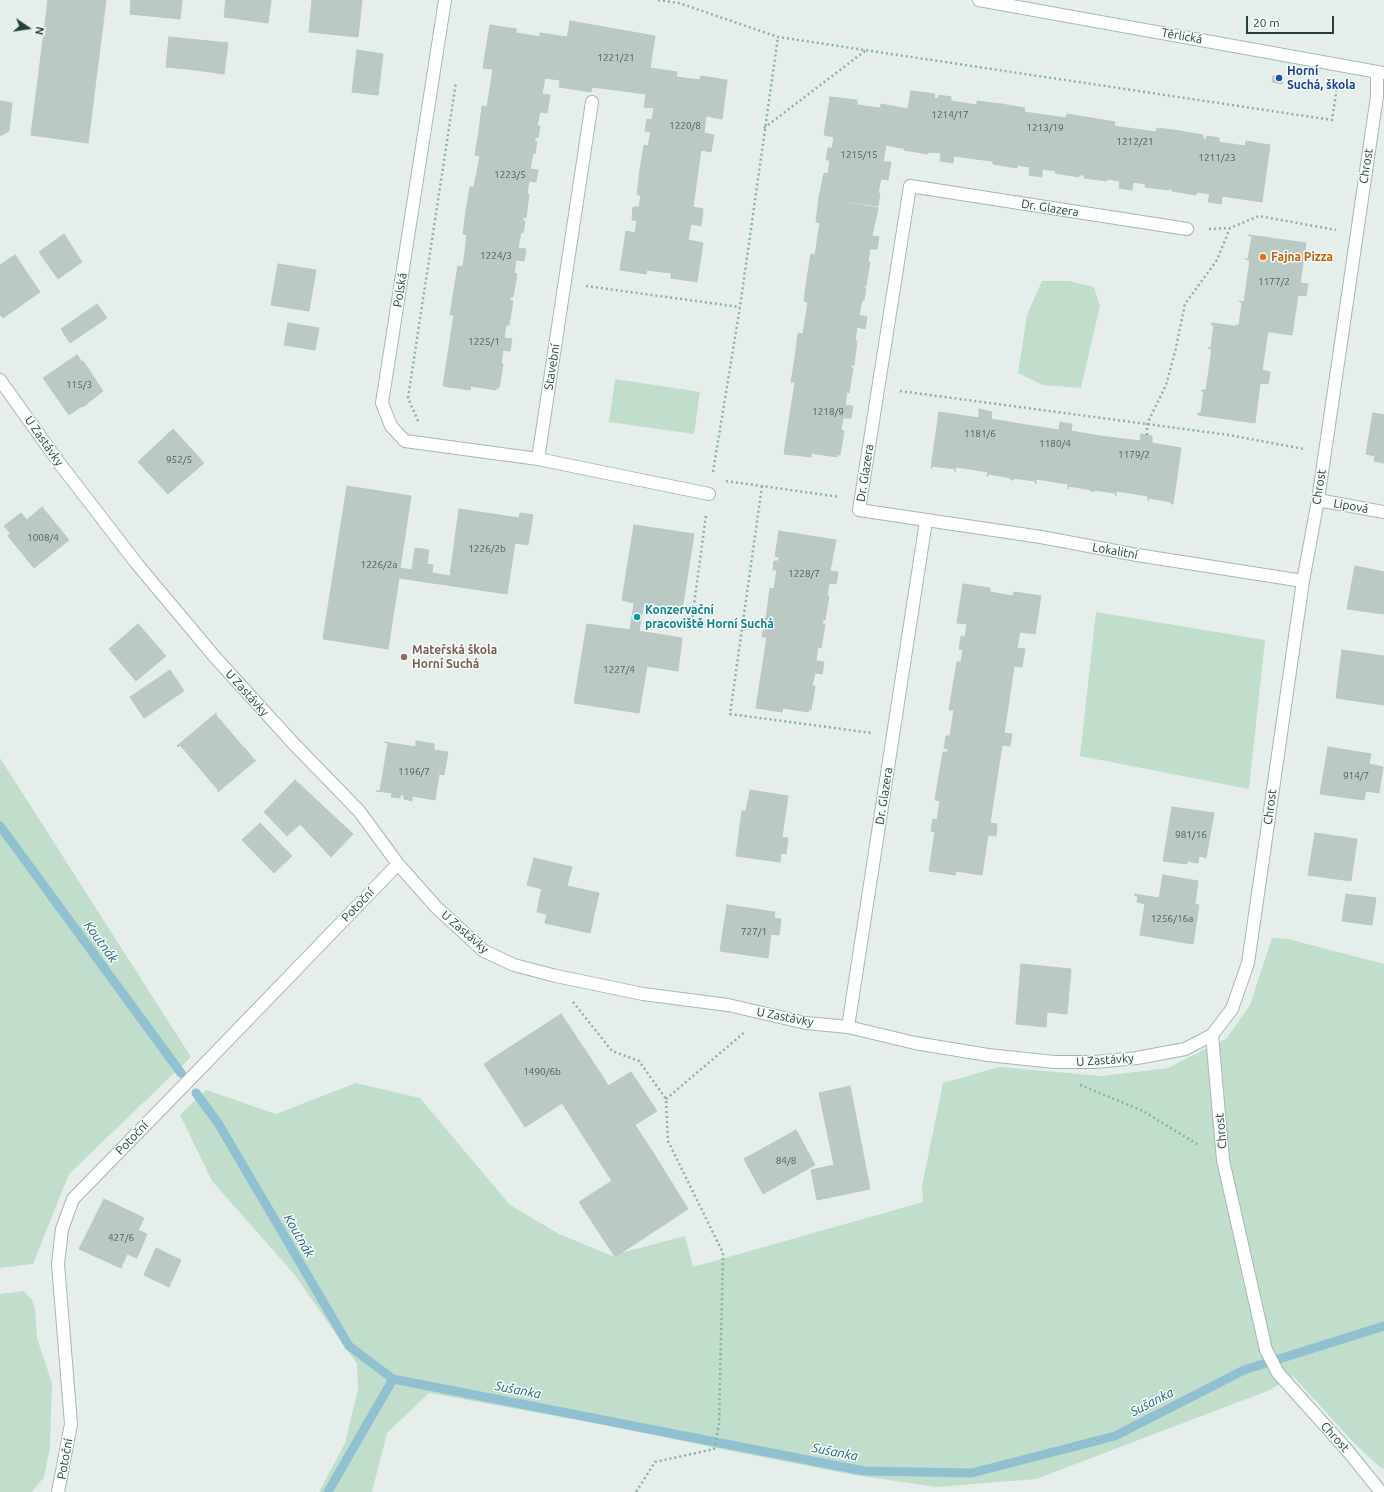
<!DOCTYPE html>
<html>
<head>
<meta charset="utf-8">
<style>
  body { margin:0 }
  #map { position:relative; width:1384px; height:1492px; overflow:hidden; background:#e6eeeb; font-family:Ubuntu,sans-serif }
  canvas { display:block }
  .north { position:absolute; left:8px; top:8px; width:40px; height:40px; -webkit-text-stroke:3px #f7fbf9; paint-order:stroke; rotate:103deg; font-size:11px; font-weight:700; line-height:16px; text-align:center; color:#25403b }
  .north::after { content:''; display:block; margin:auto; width:14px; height:18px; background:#25403b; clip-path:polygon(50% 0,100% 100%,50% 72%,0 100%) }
  .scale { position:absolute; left:1246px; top:16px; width:88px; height:18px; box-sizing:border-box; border:2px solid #25403b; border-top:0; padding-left:5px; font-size:12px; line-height:14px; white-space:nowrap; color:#25403b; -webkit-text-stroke:3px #f7fbf9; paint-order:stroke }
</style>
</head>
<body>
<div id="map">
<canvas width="1384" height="1492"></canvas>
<div class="north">N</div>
<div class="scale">20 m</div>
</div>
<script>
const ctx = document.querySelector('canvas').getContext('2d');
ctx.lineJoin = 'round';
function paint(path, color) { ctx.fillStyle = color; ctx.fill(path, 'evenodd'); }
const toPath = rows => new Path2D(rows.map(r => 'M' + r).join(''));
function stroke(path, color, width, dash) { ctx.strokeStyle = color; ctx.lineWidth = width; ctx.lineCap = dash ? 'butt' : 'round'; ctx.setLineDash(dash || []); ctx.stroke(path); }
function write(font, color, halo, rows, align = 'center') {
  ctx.font = font + ' Ubuntu,sans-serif'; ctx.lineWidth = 3; ctx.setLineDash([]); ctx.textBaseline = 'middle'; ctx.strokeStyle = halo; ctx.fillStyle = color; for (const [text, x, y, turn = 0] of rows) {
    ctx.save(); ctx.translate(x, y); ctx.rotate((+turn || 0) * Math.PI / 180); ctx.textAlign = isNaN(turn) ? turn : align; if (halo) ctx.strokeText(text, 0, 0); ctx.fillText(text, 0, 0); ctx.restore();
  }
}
const green = toPath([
  [1042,281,1069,281,1094,287,1100,306,1081,388,1043,385,1018,373,1027,315],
  [615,379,700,392,694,434,609,422],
  [1096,612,1265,640,1249,789,1080,756],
  [0,758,191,1057,69,1174,33,1264,0,1268],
  [1272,938,1288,939,1384,964,1384,1468,1382,1469,1354,1443,1293,1376,1270,1390,1036,1479,937,1487,854,1475,726,1450,594,1423,429,1393,387,1433,372,1492,319,1492,345,1443,358,1389,357,1364,294,1274,212,1181,180,1115,206,1090,276,1114,356,1083,420,1098,510,1205,559,1234,615,1257,621,1253,685,1236,693,1267,923,1202,922,1186,943,1083,999,1067,1102,1076,1168,1068,1227,1038,1250,1005],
  [24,1291,32,1300,35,1309,37,1338,52,1383,50,1447,44,1477,32,1492,0,1492,0,1294]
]);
const stream = toPath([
  [0,826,181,1073],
  [196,1093,218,1123,349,1346,393,1379],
  [328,1492,393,1379,864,1471,972,1473,1115,1436,1244,1370,1384,1326]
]);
const building = toPath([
  [48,0,106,0,88,143,31,135,48,0],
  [131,0,182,0,180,19,130,14,131,0],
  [226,0,271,0,268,23,224,17,226,0],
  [312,0,362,0,358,37,309,32,312,0],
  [570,21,655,36,646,94,592,87,591,92,559,87,570,21],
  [490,25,516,29,516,33,540,37,540,33,567,37,560,80,545,78,542,94,550,95,547,113,540,112,537,126,540,126,538,138,535,137,535,139,479,131,482,106,487,107,493,69,483,68,490,25],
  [169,37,199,40,196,70,166,67,169,37],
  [199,40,228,43,224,74,196,70,199,40],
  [357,50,383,54,378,95,352,92,357,50],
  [650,68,677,72,676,77,700,80,701,76,727,80,722,119,706,116,704,133,714,135,711,152,701,150,697,178,640,170,644,145,648,146,651,132,645,131,647,119,652,120,654,108,644,107,650,68],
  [1273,76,1283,78,1282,84,1272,82,1273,76],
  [911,91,935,94,934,98,938,99,939,95,951,97,951,101,977,105,977,101,1001,104,991,161,954,156,953,163,940,161,941,153,928,152,928,154,904,150,904,148,901,148,911,91],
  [830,97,857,100,857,105,880,108,881,104,908,109,901,148,886,145,883,162,891,162,888,180,881,179,878,193,880,193,878,206,819,198,824,173,828,174,830,160,826,160,828,148,832,148,834,137,824,135,830,97],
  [0,101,12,103,9,131,0,136,0,101],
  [1001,104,1025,108,1024,112,1066,118,1067,114,1091,118,1081,175,1079,175,1079,177,1055,173,1056,171,1042,169,1042,177,1029,175,1030,167,1017,165,1017,168,993,164,993,162,991,161,1001,104],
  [1091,118,1115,122,1114,126,1156,132,1157,128,1180,131,1171,188,1170,188,1169,190,1145,187,1146,184,1133,182,1132,190,1119,188,1120,181,1107,179,1107,181,1084,178,1084,175,1081,175,1091,118],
  [479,131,535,139,535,142,537,142,535,154,533,153,530,169,538,170,536,182,529,181,527,194,529,194,526,218,523,217,523,219,466,211,470,187,474,187,480,156,475,155,479,131],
  [1180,131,1203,135,1203,139,1206,140,1207,136,1219,138,1219,142,1245,146,1246,141,1270,145,1262,202,1222,196,1221,204,1208,202,1210,194,1197,192,1196,195,1172,191,1171,188,1180,131],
  [640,170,697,178,693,207,703,209,701,226,691,224,688,240,703,243,697,282,671,278,671,273,647,270,646,274,620,270,626,231,635,233,637,221,632,220,633,207,639,207,641,196,637,194,640,170],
  [819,198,878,208,872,236,879,237,877,249,870,249,868,261,870,262,866,286,864,285,864,287,807,278,811,254,815,255,820,223,816,222,819,198],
  [466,211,523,219,522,221,525,221,523,233,521,232,518,248,526,249,524,261,516,260,514,273,517,274,513,297,510,297,510,299,454,290,458,266,463,267,467,235,463,234,466,211],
  [64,234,82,262,58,279,39,252,64,234],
  [1249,235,1306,243,1300,283,1308,284,1306,296,1298,295,1292,335,1236,327,1236,325,1239,325,1242,303,1239,301,1244,302,1250,260,1245,259,1248,259,1252,236,1249,236,1249,235],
  [15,255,40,292,3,318,0,314,0,265,15,255],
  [278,264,316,270,309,311,271,305,278,264],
  [807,278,864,287,864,288,866,288,864,300,862,300,859,315,867,317,865,329,857,327,855,341,857,341,854,365,851,365,851,366,795,358,798,333,803,334,808,302,804,301,807,278],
  [454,290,510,299,510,301,513,301,509,325,506,325,504,338,512,339,510,351,503,350,501,363,503,364,499,388,497,387,496,390,471,386,470,390,443,386,454,315,450,315,454,290],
  [97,304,107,318,70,343,61,329,97,304],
  [288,323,319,328,315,350,284,345,288,323],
  [1212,323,1268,331,1262,370,1270,372,1268,384,1260,383,1255,423,1198,415,1198,413,1201,413,1204,391,1201,391,1202,390,1206,390,1212,349,1208,348,1211,347,1214,325,1211,325,1212,323],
  [77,355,82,362,83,361,103,391,83,407,82,406,69,415,43,378,77,355],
  [795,358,851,366,851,368,853,368,849,393,847,392,845,405,853,406,851,418,843,418,841,430,844,431,840,455,837,454,837,457,811,453,811,457,784,454,795,382,791,382,795,358],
  [979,409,992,412,991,419,1020,424,1011,480,1011,478,989,474,987,477,988,472,956,467,955,472,955,469,932,466,932,468,931,468,939,412,979,418,979,409],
  [1373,413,1384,415,1384,463,1374,461,1375,456,1366,454,1373,413],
  [1060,422,1072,424,1071,431,1100,436,1092,492,1091,490,1069,486,1068,489,1068,484,1036,479,1036,484,1035,481,1013,478,1013,480,1011,480,1020,424,1059,430,1060,422],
  [173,429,204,463,168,494,138,462,173,429],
  [1141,434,1152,436,1152,443,1181,448,1173,504,1171,504,1171,502,1149,498,1148,501,1148,496,1116,491,1116,496,1115,493,1093,490,1093,492,1092,492,1100,436,1140,441,1141,434],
  [347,486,411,496,400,568,412,570,415,548,429,550,427,564,433,565,432,573,450,576,459,509,519,518,520,513,533,515,528,545,515,543,507,594,399,578,388,649,323,639,347,486],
  [42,507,69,540,34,568,8,536,10,533,4,526,21,513,27,520,42,507],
  [634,525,694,534,682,610,644,603,639,631,682,638,678,671,647,666,639,713,574,703,587,624,630,630,634,603,622,600,634,525],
  [779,531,836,540,830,571,838,572,836,584,829,583,827,596,829,596,825,620,823,619,823,621,767,612,770,588,774,589,777,570,773,570,774,561,779,561,779,557,775,556,779,531],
  [1355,566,1384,572,1384,614,1347,609,1355,566],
  [963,584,990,588,990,592,1013,596,1014,592,1041,596,1035,634,1020,632,1017,648,1025,649,1022,667,1014,666,1010,694,953,686,957,662,961,662,963,650,959,649,961,636,965,637,967,624,957,623,963,584],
  [767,612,823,621,822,624,825,624,821,648,818,647,816,661,824,662,822,674,815,673,812,686,815,686,811,710,809,709,808,712,783,708,782,712,756,708,767,637,762,637,767,612],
  [138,624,166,656,136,681,109,649,138,624],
  [1342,650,1384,656,1384,705,1336,698,1342,650],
  [170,670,184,691,144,718,130,697,170,670],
  [953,686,1010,694,1004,733,1012,734,1010,746,1002,745,996,784,939,776,943,752,948,752,948,749,944,748,946,736,950,736,954,710,949,710,953,686],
  [216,713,216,715,244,748,245,748,254,760,256,760,218,792,218,790,180,745,178,747,177,746,216,713],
  [416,741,434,744,434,750,448,752,444,775,439,774,435,800,412,796,412,801,404,799,404,795,400,795,400,798,391,797,392,793,376,791,380,791,388,743,384,742,416,747,416,741],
  [1328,747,1371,754,1369,764,1383,767,1379,793,1366,791,1364,800,1320,794,1328,747],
  [939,776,996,784,990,823,997,824,996,836,988,835,982,875,956,871,955,875,929,871,935,832,931,831,933,819,937,820,940,801,935,800,939,776],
  [295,780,353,834,331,857,300,824,287,836,264,812,295,780],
  [750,790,788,796,782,837,788,838,786,854,781,853,780,862,736,856,742,811,746,811,750,790],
  [1172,807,1214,813,1206,858,1199,856,1198,863,1187,861,1187,864,1163,861,1172,807],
  [260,823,292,856,274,873,242,840,260,823],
  [1315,833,1357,839,1351,881,1308,875,1315,833],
  [534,858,572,867,567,886,554,883,553,890,542,887,542,889,527,885,534,858],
  [1163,875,1198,881,1195,904,1159,898,1163,875],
  [554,883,599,893,590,933,545,923,547,914,537,912,542,887,553,890,554,883],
  [1135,894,1199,905,1193,944,1140,935,1145,904,1137,902,1138,896,1134,895,1135,894],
  [1346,894,1376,898,1372,925,1342,921,1346,894],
  [727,905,775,912,774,918,781,919,779,935,771,934,768,958,720,951,727,905],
  [1021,964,1071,969,1067,1014,1047,1012,1046,1027,1016,1024,1021,964],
  [561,1014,603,1077,525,1127,484,1064,561,1014],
  [631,1072,657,1111,635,1125,654,1154,612,1181,562,1103,603,1077,608,1086,631,1072],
  [850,1086,870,1189,817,1200,811,1170,834,1165,819,1093,850,1086],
  [796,1130,815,1165,763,1194,744,1159,796,1130],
  [654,1154,688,1209,615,1257,579,1202,654,1154],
  [104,1199,144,1218,138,1230,147,1234,137,1258,127,1254,121,1268,79,1249,104,1199],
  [156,1248,181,1260,169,1287,144,1275,156,1248]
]);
const path = toPath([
  [658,0,679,3,778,37,1332,120,1337,86],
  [764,128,865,51],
  [1209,229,1230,228],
  [586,286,740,307],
  [900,391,1229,435,1304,449],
  [418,421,408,398,456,82],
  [1147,435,1147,424,1166,385,1175,352,1185,304,1217,260,1230,228,1259,216,1336,230],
  [713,472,740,307,778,37],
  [726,481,840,497],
  [762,486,730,714,872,733],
  [691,627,706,515],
  [573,1002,612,1051,639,1061,666,1099,668,1141,723,1253,719,1425,714,1449,655,1462,636,1492],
  [1080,1085,1143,1111,1200,1146],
  [666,1099,746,1031]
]);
const street = toPath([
  [445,0,382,403,391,426,405,441,538,459],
  [592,102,538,459,709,494],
  [1187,229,910,186,859,510,1041,537,1137,555,1303,581],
  [0,380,60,464,137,564,214,656,293,743,359,811,398,864,437,908,484,951,514,965,556,976,643,994,728,1005,806,1023,848,1027,915,1043,988,1055,1054,1062,1095,1062,1137,1058,1185,1049,1212,1035,1232,1009,1248,963,1303,581,1318,500,1377,96,1377,72],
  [1318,500,1384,512],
  [848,1027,926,521],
  [1212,1035,1223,1160,1266,1350,1278,1373,1347,1450,1381,1492],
  [58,1492,71,1424,58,1264,62,1229,73,1199,196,1073,398,864]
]);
const secondary = toPath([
  [979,0,1384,73]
]);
const markers = [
  [1279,78,4,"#1a4fb4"],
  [1263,257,4,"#e8710a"],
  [637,617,4,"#0f9aa8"],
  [404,657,4,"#8d6e63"]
];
const numberNames = [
  ["1221/21",616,58],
  ["1214/17",950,115],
  ["1220/8",685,126],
  ["1213/19",1045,128],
  ["1212/21",1135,142],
  ["1215/15",859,155],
  ["1211/23",1217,158],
  ["1223/5",510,175],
  ["1224/3",496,256],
  ["1177/2",1274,282],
  ["1225/1",484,342],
  ["115/3",79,385],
  ["1218/9",828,412],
  ["1181/6",980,434],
  ["1180/4",1055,444],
  ["1179/2",1134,455],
  ["952/5",179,460],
  ["1008/4",43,538],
  ["1226/2b",487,549],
  ["1226/2a",379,565],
  ["1228/7",804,574],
  ["1227/4",619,670],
  ["1196/7",414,772],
  ["914/7",1356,776],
  ["981/16",1191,835],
  ["1256/16a",1172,919],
  ["727/1",754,932],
  ["1490/6b",542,1072],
  ["84/8",786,1161],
  ["427/6",121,1238]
];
const streetNames = [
  ["Těrlická",1182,36,10],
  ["Chrost",1366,166,-81],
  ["Dr. Glazera",1050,208,9],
  ["Polská",400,290,-81],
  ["Stavební",552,367,-81],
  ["U Zastávky",44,441,55],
  ["Dr. Glazera",865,473,-81],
  ["Chrost",1319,487,-81],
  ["Lipová",1351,506,10],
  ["Lokalitní",1115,551,10],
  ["U Zastávky",247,693,48],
  ["Dr. Glazera",884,796,-81],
  ["Chrost",1270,807,-82],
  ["Potoční",358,905,-46],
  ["U Zastávky",465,932,41],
  ["U Zastávky",785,1017,11],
  ["U Zastávky",1105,1060,-4],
  ["Chrost",1221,1131,-95],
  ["Potoční",132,1138,-46],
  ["Chrost",1335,1437,48],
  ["Potoční",65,1459,-80]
];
const transitNames = [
  ["Horní",1287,71],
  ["Suchá, škola",1287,85]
];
const foodNames = [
  ["Fajna Pizza",1271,257]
];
const cultureNames = [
  ["Konzervační",645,610],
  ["pracoviště Horní Suchá",645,624]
];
const educationNames = [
  ["Mateřská škola",412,650],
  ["Horní Suchá",412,664]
];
const waterNames = [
  ["Koutnák",101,942,54],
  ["Koutnák",299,1236,60],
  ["Sušanka",518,1390,11],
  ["Sušanka",1152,1402,-27],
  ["Sušanka",835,1452,11]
];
paint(green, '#c0decb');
stroke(stream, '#91c1d1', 9);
paint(building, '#bbc9c5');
stroke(building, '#b8c8c3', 1);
stroke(street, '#a8b6b3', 14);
stroke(secondary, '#a5bab4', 14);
stroke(path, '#88b1a7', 2.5, [2, 3]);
stroke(street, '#fff', 12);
stroke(secondary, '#fff', 12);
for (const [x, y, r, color] of markers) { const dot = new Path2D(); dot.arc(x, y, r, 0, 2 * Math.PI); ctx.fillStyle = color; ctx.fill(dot); stroke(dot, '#f7fbf9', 1.5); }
write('10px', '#4a625e', null, numberNames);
write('12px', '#25403b', '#f7fbf9', streetNames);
write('bold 12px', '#164399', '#f7fbf9', transitNames, 'left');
write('bold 12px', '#c56008', '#f7fbf9', foodNames, 'left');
write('bold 12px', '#0d838f', '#f7fbf9', cultureNames, 'left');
write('bold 12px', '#785e54', '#f7fbf9', educationNames, 'left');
write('italic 13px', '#20647b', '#f7fbf9', waterNames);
</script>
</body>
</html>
